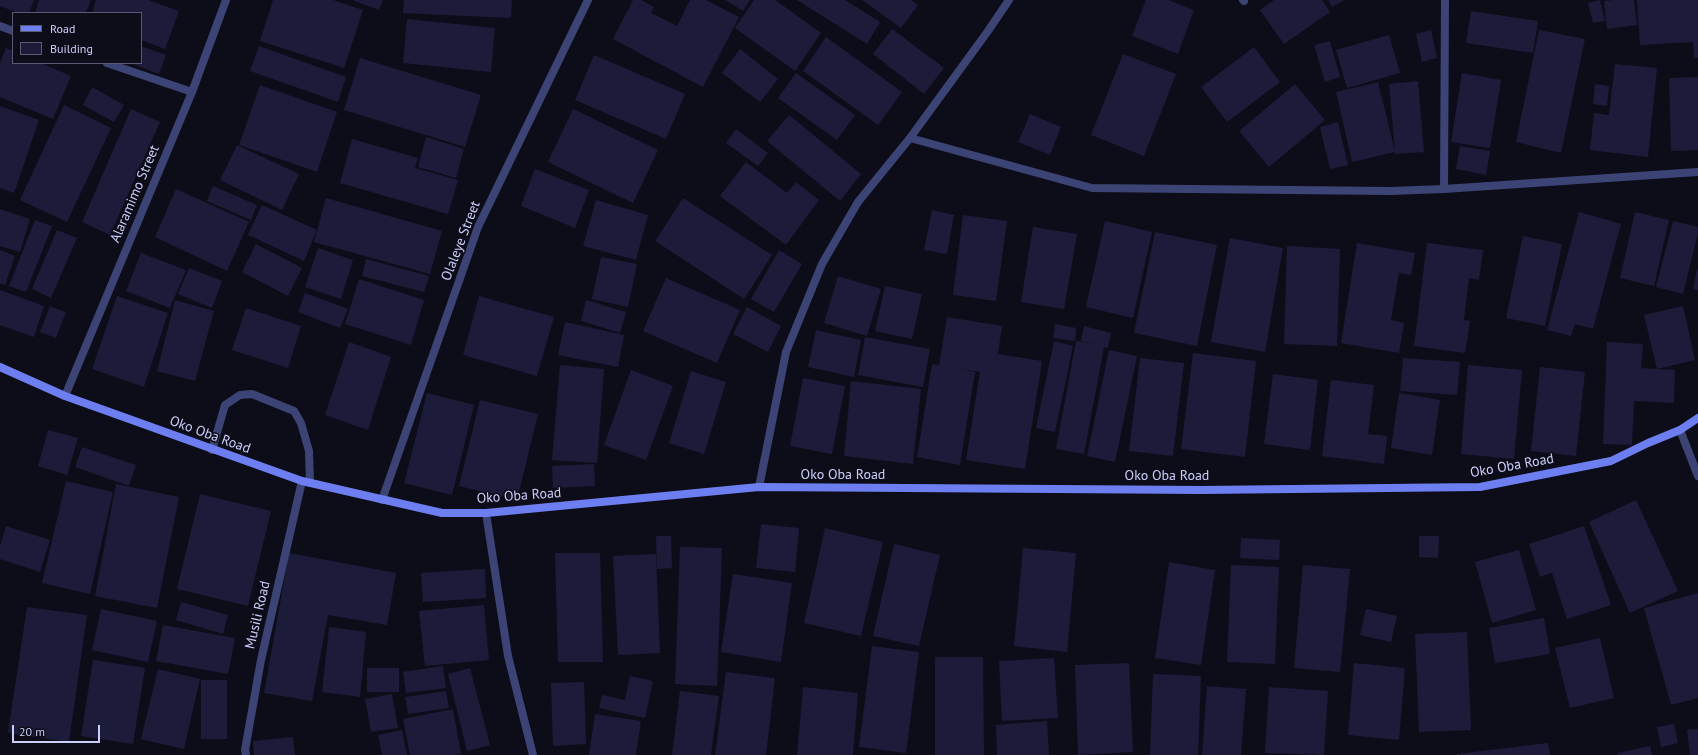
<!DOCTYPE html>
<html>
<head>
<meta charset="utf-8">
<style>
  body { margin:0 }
  #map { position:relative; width:1698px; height:755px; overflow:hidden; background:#0d0d1a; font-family:"PT Sans",sans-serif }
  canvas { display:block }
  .legend { position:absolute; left:12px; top:12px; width:130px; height:52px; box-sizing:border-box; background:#0d0d1a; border:1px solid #595a74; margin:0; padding:5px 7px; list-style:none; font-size:12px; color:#cccefa }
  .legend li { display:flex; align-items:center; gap:8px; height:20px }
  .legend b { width:20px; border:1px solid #595a74 }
  .scale { position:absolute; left:12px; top:725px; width:88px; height:18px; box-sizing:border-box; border:2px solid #cccefa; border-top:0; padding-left:5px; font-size:12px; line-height:14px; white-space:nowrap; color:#cccefa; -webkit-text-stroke:3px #0d0d1a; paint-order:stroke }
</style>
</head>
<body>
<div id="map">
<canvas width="1698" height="755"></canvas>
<ul class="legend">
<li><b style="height:5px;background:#6d7ff0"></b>Road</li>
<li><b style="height:11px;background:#1c1b39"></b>Building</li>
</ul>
<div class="scale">20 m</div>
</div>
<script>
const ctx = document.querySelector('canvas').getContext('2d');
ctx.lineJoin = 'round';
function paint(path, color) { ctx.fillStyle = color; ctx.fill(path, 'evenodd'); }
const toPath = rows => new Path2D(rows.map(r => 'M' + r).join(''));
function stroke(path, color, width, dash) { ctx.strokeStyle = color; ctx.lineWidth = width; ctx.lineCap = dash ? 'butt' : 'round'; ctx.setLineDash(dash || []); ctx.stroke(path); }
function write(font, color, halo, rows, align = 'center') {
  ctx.font = font + ' "PT Sans",sans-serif'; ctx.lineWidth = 3; ctx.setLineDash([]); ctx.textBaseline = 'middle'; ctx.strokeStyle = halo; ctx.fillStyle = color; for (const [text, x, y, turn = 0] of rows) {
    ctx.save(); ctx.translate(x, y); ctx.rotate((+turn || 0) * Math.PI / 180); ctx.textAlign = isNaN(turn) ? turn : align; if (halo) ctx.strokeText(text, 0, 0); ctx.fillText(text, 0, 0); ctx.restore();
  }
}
const building = toPath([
  [0,0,34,0,29,13,19,13,0,6],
  [39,0,91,0,86,13,35,13],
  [96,0,148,0,179,11,165,49,141,40,141,13,92,13],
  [273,0,333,0,363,10,344,68,260,41],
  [352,0,383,0,379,10],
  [404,0,512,0,511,18,403,13],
  [633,0,641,0,654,7,651,13,677,26,690,0,706,0,739,17,703,87,613,39],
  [725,0,750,0,743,11],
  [754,0,775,0,821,33,795,71,735,28],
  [797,0,845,0,880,22,867,44],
  [862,0,911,0,918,5,901,28],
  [1146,0,1168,0,1194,10,1178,54,1132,36],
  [1274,0,1322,0,1330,12,1284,44,1260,10],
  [1328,0,1344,0,1332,7],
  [1600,0,1605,21,1593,23,1588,3],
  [1613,0,1634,0,1637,25,1607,29,1604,1],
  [1637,0,1698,0,1698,58,1694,58,1693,42,1640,45],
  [1471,11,1538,21,1533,53,1466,43],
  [407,19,495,28,491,72,403,63],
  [892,29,944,68,924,94,873,54],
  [1431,30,1437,58,1422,62,1416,34],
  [1539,30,1585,39,1561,153,1516,142],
  [1389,35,1400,73,1347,88,1336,50],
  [826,37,902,92,878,125,803,71],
  [1330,41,1340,77,1325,82,1314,45],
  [141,46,166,55,159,74,130,63,141,63],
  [259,46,346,77,338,102,250,71],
  [1254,47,1280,82,1227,122,1201,87],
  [6,48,13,51,13,63,41,63,71,76,53,119,0,97,0,63],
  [740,49,778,79,760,102,722,73],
  [1123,54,1176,74,1144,156,1091,135],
  [594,55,685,94,666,139,575,100],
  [360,58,481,95,465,147,344,110],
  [1615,64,1657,68,1648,157,1590,150,1594,113,1609,115],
  [796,73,855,115,837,140,778,98],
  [1462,73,1501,80,1490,148,1451,142],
  [1698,77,1698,150,1671,151,1669,78],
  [1418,81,1424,152,1395,154,1395,152,1352,162,1336,92,1378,82,1395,151,1389,84],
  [1295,84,1325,120,1269,167,1239,131],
  [1595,84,1609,86,1607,106,1593,104],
  [260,85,337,112,317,172,239,145],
  [92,87,124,105,114,122,83,105],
  [64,105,111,128,67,222,20,200],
  [0,106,39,120,14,193,0,188],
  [131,109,160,122,110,235,82,222],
  [573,109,658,150,633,203,548,162],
  [1030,114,1061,127,1050,155,1018,142],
  [789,115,861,174,840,201,767,141],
  [1338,122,1348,165,1330,169,1320,127],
  [736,129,768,153,758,166,726,143],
  [426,137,464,149,456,178,418,167],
  [352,139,418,158,415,168,458,180,448,214,340,183],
  [237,145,299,174,282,210,220,180],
  [1460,146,1490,151,1486,175,1456,169],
  [746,162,787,193,796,182,819,200,786,245,720,196],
  [535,169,589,190,575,228,521,206],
  [213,186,257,205,251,220,207,201],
  [176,189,249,222,227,271,155,237],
  [326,198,442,231,430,274,314,242],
  [683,198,772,255,744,299,655,241],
  [596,200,648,215,636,260,583,246],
  [262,205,317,230,304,261,248,235],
  [0,209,30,219,20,252,0,246],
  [932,210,954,215,947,254,924,250],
  [1579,212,1621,224,1593,329,1575,324,1571,336,1547,330],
  [1635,212,1669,220,1654,286,1620,278],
  [963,215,1007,221,996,301,953,295],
  [35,220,52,226,26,292,9,286],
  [1105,221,1152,232,1133,318,1086,307],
  [1673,221,1698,227,1698,233,1683,294,1656,287],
  [1033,227,1077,234,1064,309,1021,302],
  [57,230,77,238,51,298,32,289],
  [1155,232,1217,245,1197,346,1134,333],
  [1523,236,1562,244,1545,326,1506,318],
  [1230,238,1283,248,1265,352,1211,342],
  [1357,243,1415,253,1411,275,1399,273,1391,320,1404,323,1399,353,1341,343],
  [1427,243,1483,250,1479,280,1469,278,1464,320,1470,321,1465,353,1414,346],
  [256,244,302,268,288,296,242,272],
  [1287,246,1340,249,1337,346,1284,344],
  [318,248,353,260,341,299,305,287],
  [0,250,15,256,5,285,0,283],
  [779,250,802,264,774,312,751,299],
  [141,253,186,270,170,308,126,291],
  [601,257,637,264,628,307,592,299],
  [366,259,429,276,424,292,362,276],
  [189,268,222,281,212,308,178,294],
  [1697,269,1698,269,1698,290,1693,289],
  [838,276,881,289,867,336,824,323],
  [666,278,740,310,717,363,643,331],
  [359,279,424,300,411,345,345,324],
  [885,286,922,294,912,339,875,331],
  [0,290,44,306,34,337,0,325],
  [305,293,348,309,340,328,298,312],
  [117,296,168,313,144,387,92,369],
  [479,296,554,317,537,376,463,355],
  [175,300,214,311,195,381,157,371],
  [586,300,626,312,620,333,581,321],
  [50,306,66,312,56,338,40,332],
  [1683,306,1695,360,1657,369,1644,315],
  [747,307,781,326,768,352,733,334],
  [246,308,301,326,288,368,232,350],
  [947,317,1002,326,998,354,1042,361,1025,469,966,460,980,372,956,368,975,372,960,465,917,457,932,364,939,365],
  [565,322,624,335,618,367,558,355],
  [1055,324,1076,328,1075,341,1053,338],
  [1084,326,1111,333,1108,348,1104,347,1084,454,1056,449,1076,341,1095,344,1081,341],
  [816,330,861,340,854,377,808,367],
  [865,337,930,349,923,387,858,375],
  [1054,341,1073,346,1055,432,1036,428],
  [349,342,391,357,368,430,325,415],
  [1607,342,1643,344,1641,368,1675,370,1674,403,1634,401,1632,445,1603,444],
  [1109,350,1137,356,1115,462,1087,456],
  [1193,353,1256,361,1245,457,1181,449],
  [1140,358,1184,363,1173,456,1129,451],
  [1403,358,1460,362,1457,395,1400,391],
  [560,365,604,369,597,463,552,460],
  [1468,365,1522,370,1514,459,1461,454],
  [1540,367,1585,372,1576,456,1531,451],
  [631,370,673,386,646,460,604,445],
  [691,371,726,382,704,454,669,443],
  [1273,374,1318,380,1310,450,1264,444],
  [803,378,845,386,832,454,790,446],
  [1331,380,1374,385,1368,434,1387,436,1384,464,1322,456],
  [851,381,921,389,913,464,844,456],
  [427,393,474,405,452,495,404,483],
  [1399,393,1440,400,1432,455,1391,448],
  [480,400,538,414,517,500,459,486],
  [48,430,78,438,67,475,38,466],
  [82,447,136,465,129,486,75,467],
  [594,464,595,486,553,488,552,466],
  [66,481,113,492,90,594,42,583],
  [116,484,179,497,157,608,95,596],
  [200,494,271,511,248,606,177,589],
  [1636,500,1678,591,1630,613,1589,522],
  [761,524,799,528,795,572,756,568],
  [6,526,50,540,40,572,0,559,0,546],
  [1584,526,1611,605,1567,619,1552,573,1540,577,1529,544],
  [825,528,883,542,861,636,804,623],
  [656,536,671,536,672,568,657,569],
  [1419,536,1439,536,1438,558,1419,557],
  [1241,538,1280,540,1279,560,1240,558],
  [894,544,940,555,919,646,873,636],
  [680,547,722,548,717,686,675,684],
  [1023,548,1076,553,1067,652,1014,646],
  [1519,550,1536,610,1492,623,1475,562],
  [289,553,396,573,387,625,328,615,312,701,264,693],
  [555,553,600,553,603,662,558,662],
  [656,554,660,653,618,655,613,556],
  [1169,562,1215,570,1201,665,1155,658],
  [1231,565,1279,567,1275,664,1227,662],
  [1303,565,1350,569,1340,672,1294,668],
  [485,569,486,598,423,602,421,573],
  [733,574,792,583,781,662,721,652],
  [1698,593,1698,698,1671,705,1644,608],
  [181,602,228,615,223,634,176,620],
  [484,605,489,660,425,666,419,611],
  [27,607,87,615,69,742,8,733],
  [101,609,157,621,148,662,92,650],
  [1366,609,1397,616,1391,642,1360,635],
  [1544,618,1550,654,1495,663,1489,628],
  [163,625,235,638,228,674,156,661],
  [329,627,366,632,360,697,322,692],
  [1467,632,1471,730,1419,732,1415,634],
  [1600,638,1614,698,1570,708,1555,648],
  [872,646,919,652,906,753,859,747],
  [935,657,983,657,984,755,935,755],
  [1054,658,1058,718,1002,721,999,661],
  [93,660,145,668,133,744,81,736],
  [1129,663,1133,752,1078,755,1075,665],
  [1354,663,1405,668,1399,740,1348,735],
  [443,666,446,688,406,693,403,672],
  [367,668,399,668,399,692,367,692],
  [470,668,490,745,467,751,448,674],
  [158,669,200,679,184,749,141,739],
  [726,672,775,678,766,755,715,755],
  [1153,674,1201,676,1198,755,1150,755],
  [630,676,653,681,645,718,599,708,602,695,625,700],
  [201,680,227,680,227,739,201,739],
  [584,682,586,744,553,746,551,683],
  [1207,686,1246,689,1241,755,1202,755],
  [803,687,858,693,853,755,797,755],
  [1269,687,1328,691,1324,755,1265,753],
  [446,691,449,708,408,714,405,697],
  [680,691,719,696,711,755,672,755],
  [392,694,398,728,371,732,365,699],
  [453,709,461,754,453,755,410,755,403,719],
  [595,714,641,721,636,755,589,755],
  [1047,721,1049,755,997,755,996,725],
  [1674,724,1678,743,1661,747,1657,727],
  [1698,729,1698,755,1690,755,1687,730],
  [402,730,407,755,382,755,378,735],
  [293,737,295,755,254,755,253,741],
  [1548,743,1550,755,1457,755,1457,754],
  [1650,746,1652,755,1618,755,1618,753]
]);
const lane = toPath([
  [212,450,225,405,240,395,252,394,294,411,301,423,309,451,310,483]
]);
const street = toPath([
  [1243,0,1244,1],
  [0,26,13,31],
  [107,63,192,92],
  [910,138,1092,188,1390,191,1444,189,1698,172],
  [1444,189,1445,0],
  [65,396,192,92,226,0],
  [1680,430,1698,476],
  [759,487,786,352,822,264,858,202,910,138,988,31,1009,0],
  [382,500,478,227,588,0],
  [486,513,508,656,533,755],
  [246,755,245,750,261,660,302,481]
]);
const secondary = toPath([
  [0,367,65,396,302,481,442,513,486,513,759,487,1201,490,1480,487,1611,461,1648,443,1680,430,1698,418]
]);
const streetNames = [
  ["Alaramimo Street",135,194,-67],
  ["Olaleye Street",461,241,-69],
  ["Oko Oba Road",210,435,20],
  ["Oko Oba Road",1512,466,-10],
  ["Oko Oba Road",843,475],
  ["Oko Oba Road",1167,476],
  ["Oko Oba Road",519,496,-4],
  ["Musili Road",258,615,-77]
];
paint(building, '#1c1b39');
stroke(lane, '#3c4475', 8);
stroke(street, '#3c4475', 8);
stroke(secondary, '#6d7ff0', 8);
write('14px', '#cccefa', '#0d0d1a', streetNames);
</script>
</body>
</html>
